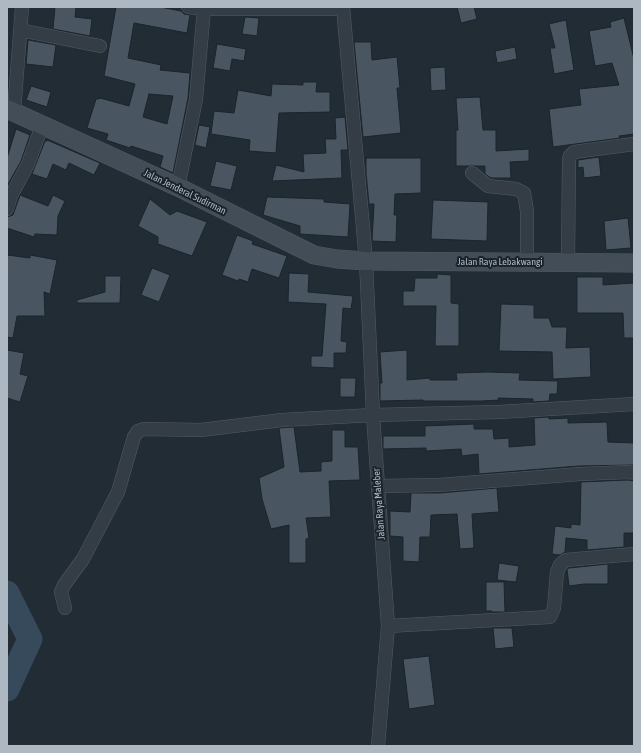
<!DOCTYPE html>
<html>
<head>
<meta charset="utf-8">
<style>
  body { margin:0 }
  #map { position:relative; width:641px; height:753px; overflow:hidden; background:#212c35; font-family:"Asap Condensed",sans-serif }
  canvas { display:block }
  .frame { position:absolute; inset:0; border:8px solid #aeb8c2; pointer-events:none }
</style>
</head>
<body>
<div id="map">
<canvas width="641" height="753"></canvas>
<div class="frame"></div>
</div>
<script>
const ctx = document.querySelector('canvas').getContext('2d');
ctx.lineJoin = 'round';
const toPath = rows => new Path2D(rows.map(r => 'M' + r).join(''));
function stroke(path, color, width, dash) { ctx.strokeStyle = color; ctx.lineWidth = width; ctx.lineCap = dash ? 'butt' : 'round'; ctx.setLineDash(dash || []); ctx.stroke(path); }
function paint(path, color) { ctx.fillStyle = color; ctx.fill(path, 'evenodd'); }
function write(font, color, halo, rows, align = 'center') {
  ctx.font = font + ' "Asap Condensed",sans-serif'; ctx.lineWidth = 4; ctx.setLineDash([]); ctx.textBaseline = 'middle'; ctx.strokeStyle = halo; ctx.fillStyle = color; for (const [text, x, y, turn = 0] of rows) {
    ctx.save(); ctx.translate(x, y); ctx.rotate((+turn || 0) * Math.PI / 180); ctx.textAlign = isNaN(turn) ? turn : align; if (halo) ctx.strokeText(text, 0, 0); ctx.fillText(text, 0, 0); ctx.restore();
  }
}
const river = toPath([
  [7,593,30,639,7,689]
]);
const building = toPath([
  [55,7,76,7,75,17,92,19,90,36,53,29,55,7],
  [116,7,160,7,181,11,184,14,190,15,187,33,134,23,128,58,161,65,160,70,190,73,188,98,173,173,160,167,163,156,131,146,130,148,106,140,108,134,87,128,96,99,99,99,100,98,129,106,135,84,104,76,116,7],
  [149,94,173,96,167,124,143,117,149,94],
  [457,7,474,7,477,19,461,23,457,7],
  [245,17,259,18,257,36,242,34,245,17],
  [624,18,634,59,634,134,619,136,620,138,553,147,549,109,581,105,579,89,619,85,612,63,595,66,589,31,611,27,610,22,624,18],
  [566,20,574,70,554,74,550,48,555,48,549,24,566,20],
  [28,40,56,45,53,67,26,64,28,40],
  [354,42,371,42,372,60,397,57,400,88,397,88,401,133,363,137,354,42],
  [217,44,246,49,244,61,232,59,230,71,213,68,217,44],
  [515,47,517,59,497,63,495,51,515,47],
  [445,67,446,90,431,91,430,68,445,67],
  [303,82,317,82,316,92,330,92,330,112,279,113,276,153,249,151,250,140,211,134,214,111,234,113,238,90,271,96,272,84,303,85,303,82],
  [31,86,51,92,47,107,26,100,31,86],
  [480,97,483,130,496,130,496,151,529,149,529,161,510,162,511,178,491,178,485,174,485,166,456,166,456,130,458,130,456,98,480,97],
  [345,117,348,150,341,150,342,178,272,181,276,165,304,172,303,154,326,153,325,139,336,139,335,118,345,117],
  [199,125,210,127,206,148,195,145,199,125],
  [16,129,30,135,21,161,7,186,7,158,16,129],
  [47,140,100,163,94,175,69,163,66,170,53,164,47,179,32,174,45,141,47,141,47,140],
  [599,157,601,176,584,178,583,167,578,168,578,160,599,157],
  [366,158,421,158,421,193,395,194,394,215,397,215,396,242,372,241,374,204,369,204,366,173,366,158],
  [216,161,237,166,231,190,210,186,216,161],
  [20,195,48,206,53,195,65,201,58,216,57,235,35,234,34,237,7,228,7,217,13,215,20,195],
  [267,197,324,199,324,202,350,204,348,237,300,234,300,226,263,215,267,197],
  [150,199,170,215,177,211,207,222,192,256,158,244,158,237,138,226,150,199],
  [433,200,488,202,487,241,431,239,433,200],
  [628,218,631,248,606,250,604,221,628,218],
  [237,235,253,241,252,244,287,256,279,278,252,269,248,282,239,279,238,281,222,275,237,235],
  [7,255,30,258,30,255,57,260,50,294,44,292,45,316,17,316,13,338,7,337,7,255],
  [152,268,170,275,159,302,141,295,152,268],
  [289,273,309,274,308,292,353,296,351,309,343,308,341,341,347,342,346,353,334,353,334,368,311,367,311,356,322,356,326,304,288,302,289,273],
  [437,274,451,275,451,303,459,304,459,346,435,346,436,306,403,306,403,291,414,291,415,278,437,278,437,274],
  [105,276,121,276,120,303,77,303,77,300,105,292,105,276],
  [577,277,603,277,603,285,634,283,634,338,624,338,623,313,577,313,577,277],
  [501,304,534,305,534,318,549,318,552,327,567,327,566,348,590,347,591,377,553,379,552,352,499,351,501,304],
  [7,350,24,353,20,374,28,376,20,402,7,398,7,350],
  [407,350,407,380,430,378,430,380,457,380,456,373,487,372,520,373,519,380,558,381,557,394,550,394,549,401,533,402,533,399,498,398,499,400,482,401,423,401,423,400,380,401,380,383,382,383,380,352,407,350],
  [340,378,356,378,355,397,340,397,340,378],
  [549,417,549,419,568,418,568,423,607,422,608,442,634,443,634,465,579,466,479,474,478,454,462,456,461,449,426,451,426,448,383,449,383,436,425,436,425,426,474,424,474,429,493,429,494,439,509,438,509,447,535,445,534,418,549,417],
  [294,427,300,472,321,471,321,462,332,461,332,430,345,430,345,447,358,447,360,480,329,481,331,517,306,518,309,538,306,539,306,563,289,563,289,525,271,529,262,499,259,478,284,467,279,428,294,427],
  [628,480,634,481,634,533,624,533,624,547,587,550,587,540,566,538,565,552,560,555,552,554,555,526,571,528,571,524,580,525,581,482,628,480],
  [497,488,499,512,472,514,474,548,460,549,457,514,431,515,430,537,420,537,419,562,403,561,403,537,390,536,390,511,410,512,411,493,440,493,497,488],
  [499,563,519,566,516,582,497,580,499,563],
  [608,564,608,584,584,584,569,586,567,569,569,568,608,564],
  [486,582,504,582,505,612,492,612,492,611,486,611,486,582],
  [493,628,512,628,514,647,495,649,493,628],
  [429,656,435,705,409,709,403,659,429,656]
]);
const street = toPath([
  [188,7,204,9,343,9],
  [343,7,366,261,373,415,388,626,378,746],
  [20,30,100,46],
  [14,112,22,7],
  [472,173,488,186,516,189,524,193,527,211,527,262],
  [178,187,196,99,204,9],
  [7,209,11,196,28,164,42,126],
  [568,263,569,159,570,156,574,152,634,144],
  [378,486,439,485,580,474,629,472,634,473],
  [65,608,61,592,64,585,83,559,118,492,134,437,138,431,144,429,201,430,282,420,373,415,499,412,634,404],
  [388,626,550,617,554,608,557,572,560,565,566,560,634,554]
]);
const secondary = toPath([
  [7,109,178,187,314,255,337,259,366,261,634,263]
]);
const streetNames = [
  ["Jalan Jenderal Sudirman",185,192,26],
  ["Jalan Raya Lebakwangi",500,262],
  ["Jalan Raya Maleber",379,504,-94]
];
stroke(river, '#364a5b', 25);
paint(building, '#495661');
stroke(building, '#1c242c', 1);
stroke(street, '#525b63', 14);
stroke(secondary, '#525b63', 19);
stroke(street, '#343d46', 13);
stroke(secondary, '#424d58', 18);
write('10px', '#aeb8c2', '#1a222a', streetNames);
</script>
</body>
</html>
